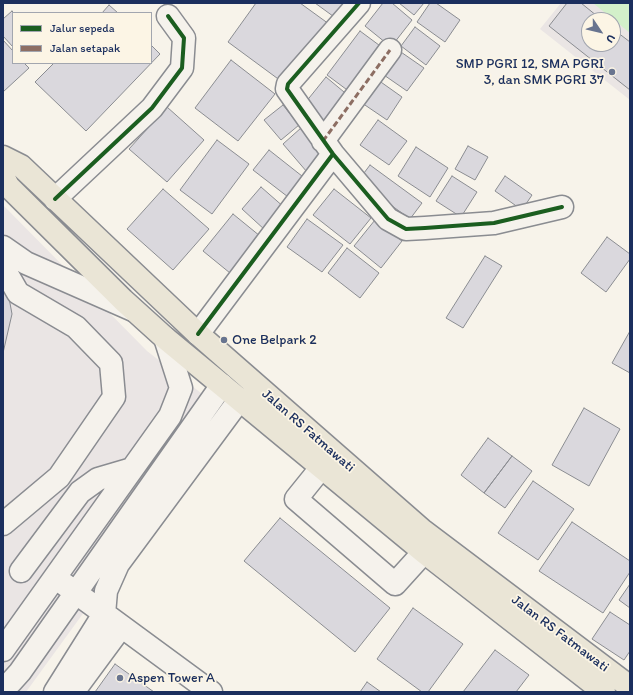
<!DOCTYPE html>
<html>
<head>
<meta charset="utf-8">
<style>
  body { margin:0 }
  #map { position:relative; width:633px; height:695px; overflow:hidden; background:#f7f3ea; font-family:Itim,sans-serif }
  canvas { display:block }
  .frame { position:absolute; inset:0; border:4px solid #1b2f5e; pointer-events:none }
  .legend { position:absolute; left:12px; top:12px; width:140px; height:52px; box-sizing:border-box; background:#fcf5e5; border:1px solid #a2a6af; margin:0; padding:5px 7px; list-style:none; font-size:12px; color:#1b2f5e }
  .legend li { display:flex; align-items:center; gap:8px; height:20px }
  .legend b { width:20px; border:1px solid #a2a6af }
  .north { position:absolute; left:581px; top:12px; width:40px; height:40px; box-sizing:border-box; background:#fcf5e5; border:1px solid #a2a6af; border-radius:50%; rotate:125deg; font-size:11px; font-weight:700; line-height:16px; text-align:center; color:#1b2f5e }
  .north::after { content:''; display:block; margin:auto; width:14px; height:18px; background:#68748f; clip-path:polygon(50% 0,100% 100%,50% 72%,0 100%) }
</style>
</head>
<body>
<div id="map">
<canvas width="633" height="695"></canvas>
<div class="frame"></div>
<ul class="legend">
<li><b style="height:5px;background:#1b5e20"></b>Jalur sepeda</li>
<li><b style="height:5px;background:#8d6e63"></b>Jalan setapak</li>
</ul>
<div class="north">U</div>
</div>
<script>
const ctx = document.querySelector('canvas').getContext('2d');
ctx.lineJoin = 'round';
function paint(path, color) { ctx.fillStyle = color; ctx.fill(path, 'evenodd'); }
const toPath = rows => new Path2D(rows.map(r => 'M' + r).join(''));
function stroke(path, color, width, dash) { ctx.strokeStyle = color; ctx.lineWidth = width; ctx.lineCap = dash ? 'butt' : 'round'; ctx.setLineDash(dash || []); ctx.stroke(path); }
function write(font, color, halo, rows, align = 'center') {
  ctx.font = font + ' Itim,sans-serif'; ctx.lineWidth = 3.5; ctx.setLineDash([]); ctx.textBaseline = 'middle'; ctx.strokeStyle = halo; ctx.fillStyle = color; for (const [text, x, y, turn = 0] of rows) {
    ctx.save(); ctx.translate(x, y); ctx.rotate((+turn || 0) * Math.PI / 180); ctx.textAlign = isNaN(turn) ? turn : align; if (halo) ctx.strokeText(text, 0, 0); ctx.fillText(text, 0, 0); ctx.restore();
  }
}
const built = toPath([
  [561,3,630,3,630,100,540,29],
  [589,20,613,20,613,44,589,44],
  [3,205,147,351,228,414,26,692,3,692]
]);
const green = toPath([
  [593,3,630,3,630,33]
]);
const building = toPath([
  [256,3,300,3,329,24,285,84,228,42,256,3],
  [315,3,350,3,337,19,315,3],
  [383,3,392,3,412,20,391,47,365,26,383,3],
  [399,3,424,3,414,15,399,3],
  [430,3,436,3,460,20,445,42,417,22,430,3],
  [567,3,581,3,602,20,589,20,589,44,613,44,613,29,630,42,630,90,549,26,567,3],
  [109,5,118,13,102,13,109,5],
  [12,11,14,13,13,47,3,36,3,19,12,11],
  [415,27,440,46,426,65,401,46,415,27],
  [360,31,387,51,354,95,327,75,360,31],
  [3,40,13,51,13,63,24,63,29,68,3,92,3,40],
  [151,45,160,54,86,131,35,82,54,63,151,63,151,45],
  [398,50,424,68,407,91,381,73,398,50],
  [231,60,275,94,238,141,195,108,231,60],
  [326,77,350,97,326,127,301,108,326,77],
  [378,80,402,97,387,120,362,103,378,80],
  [283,105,299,125,281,140,264,120,283,105],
  [167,107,204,140,167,182,129,149,167,107],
  [378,120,407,141,389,165,360,145,378,120],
  [301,128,326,156,307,172,283,144,301,128],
  [217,140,249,164,212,214,180,190,217,140],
  [468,146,488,157,475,180,455,169,468,146],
  [416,147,448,168,430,197,398,176,416,147],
  [269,150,307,180,292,200,253,170,269,150],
  [370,165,422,203,410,219,358,181,370,165],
  [452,176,477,192,461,217,436,201,452,176],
  [505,176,532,195,522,210,495,191,505,176],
  [261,187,285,208,265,230,242,209,261,187],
  [163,189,209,229,173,270,127,229,163,189],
  [334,189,371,218,350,244,313,215,334,189],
  [233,214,260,236,230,273,203,251,233,214],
  [307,219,343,245,322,272,287,247,307,219],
  [375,220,402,241,381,268,354,246,375,220],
  [607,237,630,254,630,259,606,292,581,273,607,237],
  [347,248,379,273,360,298,328,273,347,248],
  [485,256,502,266,463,328,446,318,485,256],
  [3,287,9,298,12,314,3,353,3,287],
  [630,331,630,373,612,363,630,331],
  [584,408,620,429,589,486,552,465,584,408],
  [488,438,512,456,484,493,461,475,488,438],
  [512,456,532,471,505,508,484,493,512,456],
  [533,481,574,509,538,560,498,533,533,481],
  [280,518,390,608,355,652,244,561,280,518],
  [572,522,630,561,630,572,603,613,539,571,572,522],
  [630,584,630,608,619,600,630,584],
  [413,608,463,644,428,692,422,692,377,659,413,608],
  [610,612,630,625,630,651,624,660,592,639,610,612],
  [495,650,529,675,516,692,463,692,495,650],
  [115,664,154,692,95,692,115,664],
  [367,682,381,692,360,692,367,682]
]);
const minor = toPath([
  [359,3,288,84,287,89,333,154,388,219,406,229,425,228,494,223,562,207],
  [323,141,390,50],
  [55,199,152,108,182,68,184,38,168,16],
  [3,247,26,263,133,310],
  [3,267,18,293,76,327,111,363,114,397,59,477,3,524],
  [198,334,333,154],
  [321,468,296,499,395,584,424,552],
  [21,571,80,492,98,479,132,469],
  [64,584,211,692],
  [3,650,170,416,181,388,165,338],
  [3,686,11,682,20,672,222,385],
  [55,692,104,614,106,591,118,564,240,399],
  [73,692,121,627]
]);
const major = toPath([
  [3,157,21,166,198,334,422,530,630,687],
  [3,176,8,186,123,300,165,338,424,552,604,692]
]);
const quiet = toPath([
  [323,141,390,50]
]);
const cycleway = toPath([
  [359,3,288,84,287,89,333,154,388,219,406,229,425,228,494,223,562,207],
  [55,199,152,108,182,68,184,38,168,16],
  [198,334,333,154]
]);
const markers = [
  [612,72,4,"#68748f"],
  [224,340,4,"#68748f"],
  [120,678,4,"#68748f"]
];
const poiNames = [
  ["SMP PGRI 12, SMA PGRI",604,64,"right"],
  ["3, dan SMK PGRI 37",604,80,"right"],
  ["One Belpark 2",232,340],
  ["Aspen Tower A",128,678]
];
const streetNames = [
  ["Jalan RS Fatmawati",308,431,41],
  ["Jalan RS Fatmawati",560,634,37]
];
paint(built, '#eae5e4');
paint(green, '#d3f0ca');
paint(building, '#dad8dd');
stroke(building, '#8a8c91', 1);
stroke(minor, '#8a8c91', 25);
stroke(major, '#8a8c91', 25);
stroke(minor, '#f5f2ec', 22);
stroke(major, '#eae5d6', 22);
stroke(quiet, '#8d6e63', 3, [6, 3]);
stroke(cycleway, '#1b5e20', 4);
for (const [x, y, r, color] of markers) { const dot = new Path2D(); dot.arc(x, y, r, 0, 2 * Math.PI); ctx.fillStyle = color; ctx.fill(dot); stroke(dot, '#fcf5e5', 1.5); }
write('14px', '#1b2f5e', '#fcf5e5', poiNames, 'left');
write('14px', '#1b2f5e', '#fcf5e5', streetNames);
</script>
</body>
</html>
